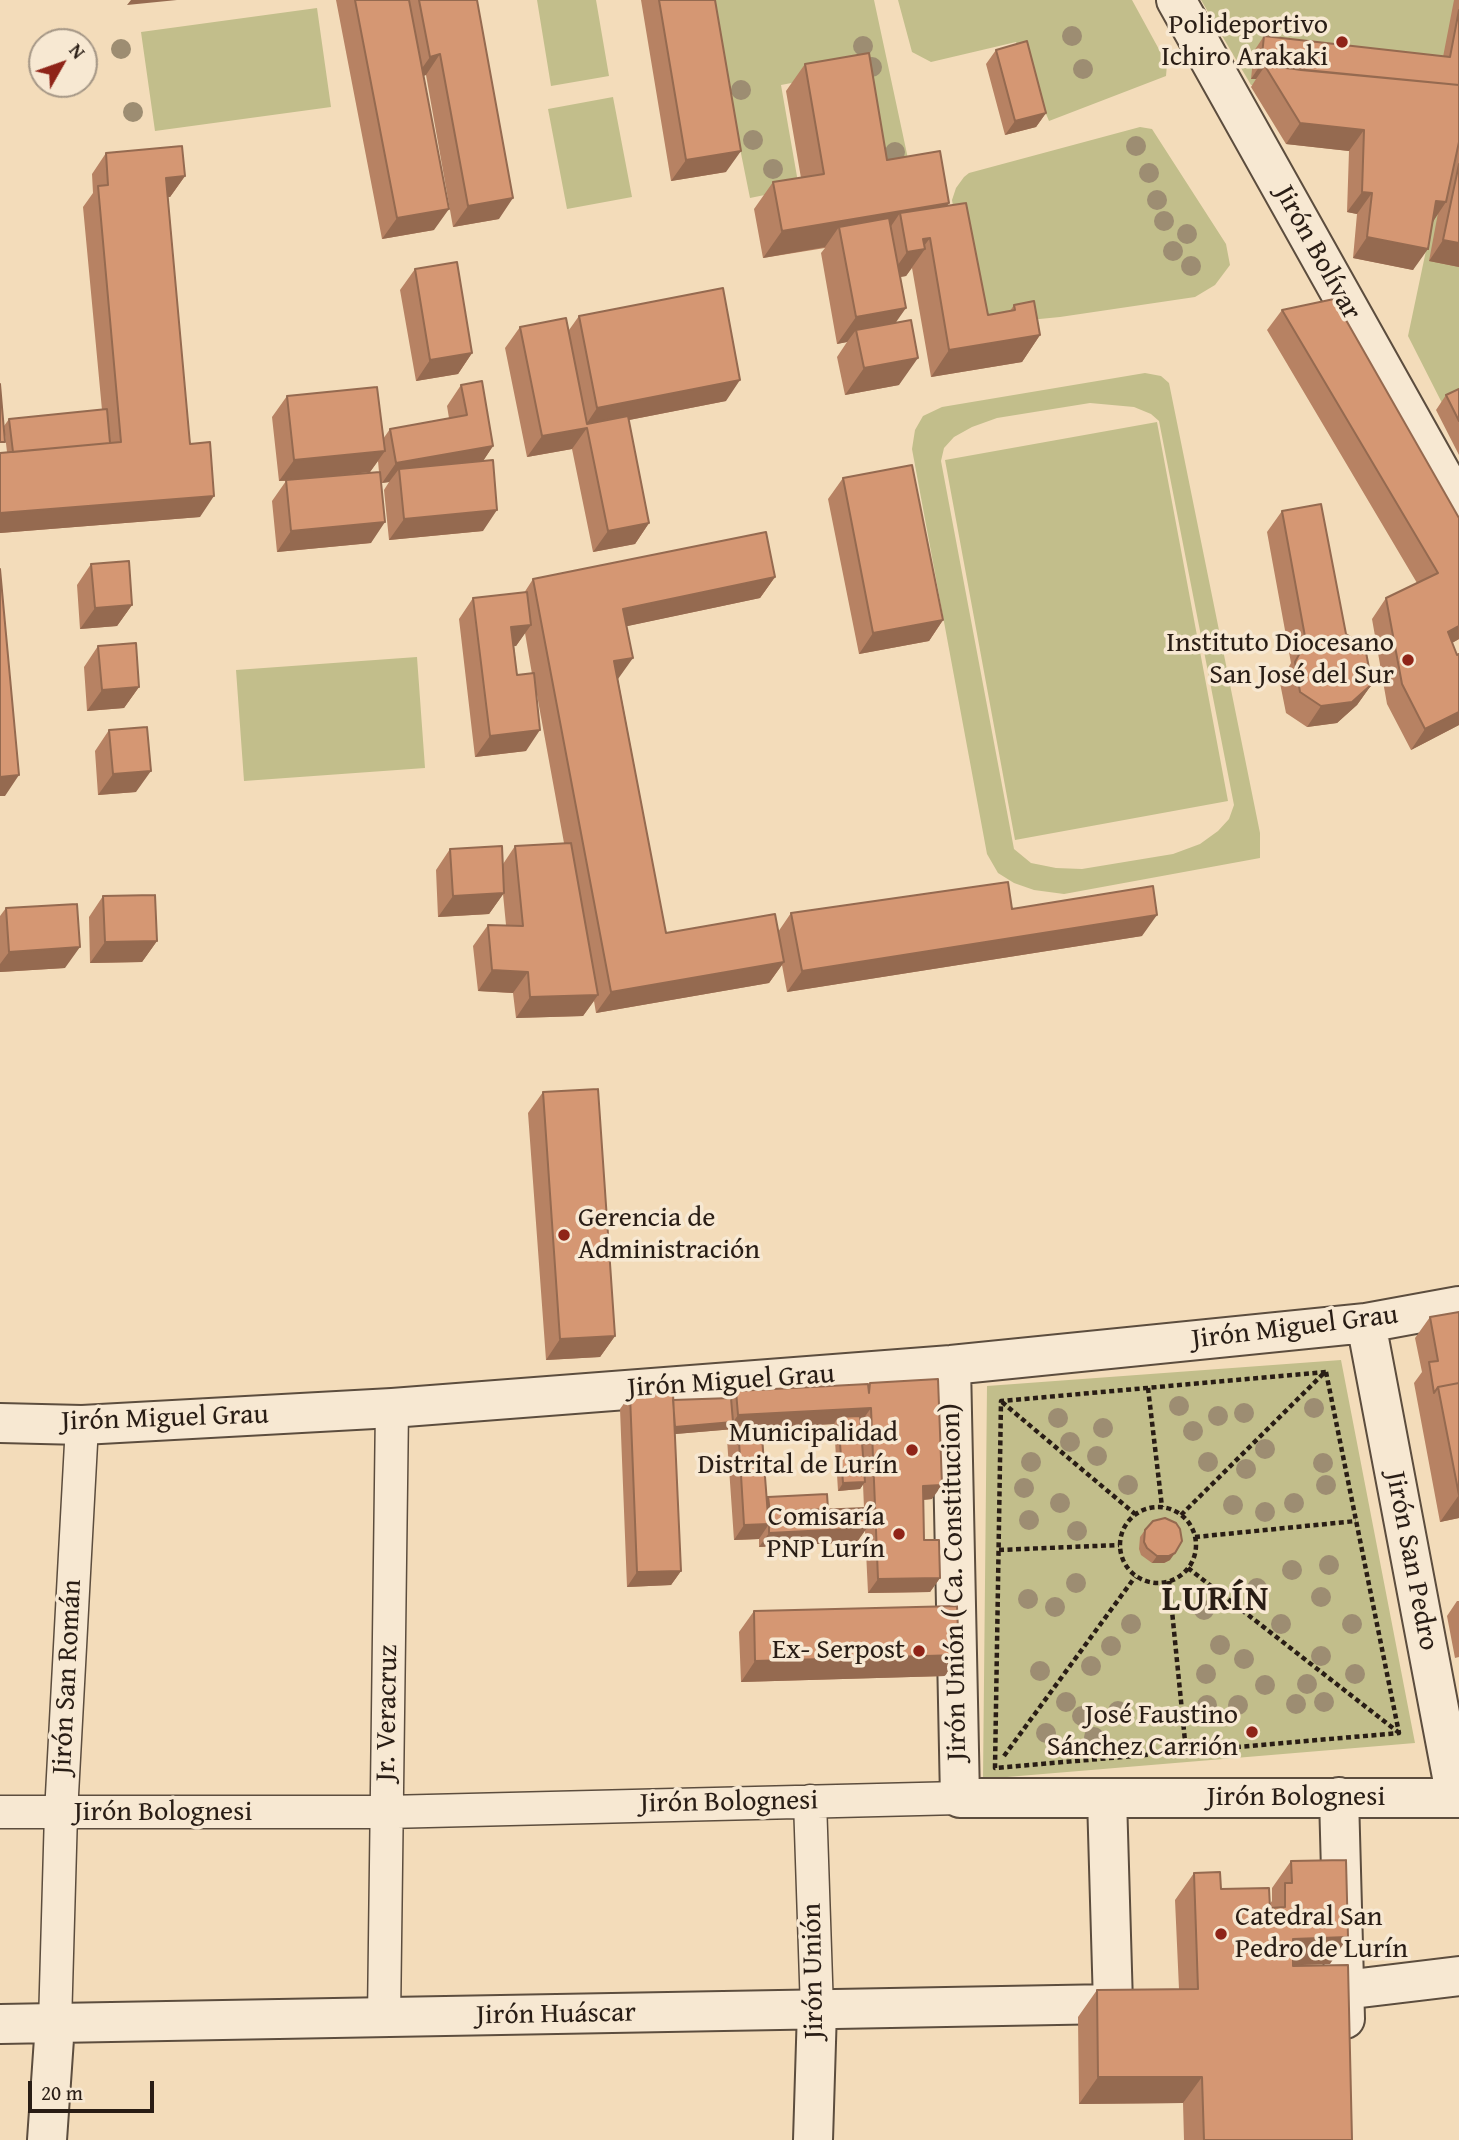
<!DOCTYPE html>
<html>
<head>
<meta charset="utf-8">
<style>
  body { margin:0 }
  #map { position:relative; width:1459px; height:2140px; overflow:hidden; background:#f3dcba; font-family:"Gentium Book Plus",serif }
  canvas { display:block }
  .north { position:absolute; left:28px; top:28px; width:70px; height:70px; box-sizing:border-box; background:#f7e8d2; border:2px solid #a59786; border-radius:50%; rotate:50deg; font-size:19px; font-weight:700; line-height:28px; text-align:center; color:#291d15 }
  .north::after { content:''; display:block; margin:auto; width:24px; height:32px; background:#8f2418; clip-path:polygon(50% 0,100% 100%,50% 72%,0 100%) }
  .scale { position:absolute; left:28px; top:2081px; width:126px; height:32px; box-sizing:border-box; border:4px solid #291d15; border-top:0; padding-left:9px; font-size:21px; line-height:24px; white-space:nowrap; color:#291d15; -webkit-text-stroke:5px #f7e8d2; paint-order:stroke }
</style>
</head>
<body>
<div id="map">
<canvas width="1459" height="2140"></canvas>
<div class="north">N</div>
<div class="scale">20 m</div>
</div>
<script>
const ctx = document.querySelector('canvas').getContext('2d');
ctx.lineJoin = 'round';
function paint(path, color) { ctx.fillStyle = color; ctx.fill(path, 'evenodd'); }
const toPath = rows => new Path2D(rows.map(r => 'M' + r).join(''));
function stroke(path, color, width, dash) { ctx.strokeStyle = color; ctx.lineWidth = width; ctx.lineCap = dash ? 'butt' : 'round'; ctx.setLineDash(dash || []); ctx.stroke(path); }
function write(font, color, halo, rows, align = 'center') {
  ctx.font = font + ' "Gentium Book Plus",serif'; ctx.lineWidth = 7; ctx.setLineDash([]); ctx.textBaseline = 'middle'; ctx.strokeStyle = halo; ctx.fillStyle = color; for (const [text, x, y, turn = 0] of rows) {
    ctx.save(); ctx.translate(x, y); ctx.rotate((+turn || 0) * Math.PI / 180); ctx.textAlign = isNaN(turn) ? turn : align; if (halo) ctx.strokeText(text, 0, 0); ctx.fillText(text, 0, 0); ctx.restore();
  }
}
const green = toPath([
  [537,0,596,0,609,76,551,86],
  [710,0,874,0,910,168,874,174,854,71,781,85,799,188,750,198],
  [898,0,1132,0,1167,64,1166,76,1049,121,1016,42,931,62,912,52],
  [1201,0,1459,0,1459,398,1443,405,1408,336,1456,108,1251,85],
  [317,8,331,107,155,131,141,32],
  [613,97,632,197,567,209,548,109],
  [1140,127,1152,129,1226,244,1230,265,1215,285,1195,297,1060,317,978,325,971,316,952,200,956,188,964,177,969,173],
  [1145,373,1161,376,1169,383,1260,833,1260,858,1064,894,1034,890,1014,883,998,873,987,854,912,449,915,430,923,416,942,407],
  [1090,403,1134,407,1151,414,1159,421,1234,805,1229,819,1218,831,1200,844,1173,854,1082,869,1056,868,1031,863,1014,849,941,461,944,448,954,437,972,427,997,418],
  [1157,422,1228,801,1015,840,945,460],
  [417,657,425,768,244,781,236,670],
  [1341,1360,1415,1743,983,1779,987,1386]
]);
const path = toPath([
  [1326,1372,1399,1733,995,1768,1001,1401,1326,1372],
  [1148,1388,1162,1507],
  [1002,1402,1135,1514],
  '1120 1545a38 38 0 1 1 76 0a38 38 0 1 1-76 0Z',
  [1181,1515,1325,1372],
  [1195,1537,1356,1521],
  [999,1550,1119,1545],
  [1188,1568,1398,1732],
  [1169,1581,1186,1751],
  [1004,1756,1135,1577]
]);
const pedestrian = toPath([
  [810,1801,817,2010],
  [0,1812,387,1812,960,1798],
  [384,2018,392,1408],
  [55,2024,61,1813,82,1425]
]);
const minor = toPath([
  [1366,1323,1456,1798],
  [951,1365,960,1798,1459,1798],
  [0,1423,82,1425,392,1408,951,1365,1366,1323,1459,1306],
  [1339,1797,1345,2019],
  [1344,1990,1459,1976],
  [0,2024,1113,2004,1107,1798],
  [47,2140,55,2024],
  [813,2140,817,2010]
]);
const tertiary = toPath([
  [1176,0,1459,505]
]);
const trees = [
  [1072,36],
  [863,46],
  [121,49],
  [872,67],
  [1083,69],
  [741,90],
  [133,112],
  [753,140],
  [1136,146],
  [895,152],
  [773,169],
  [1149,173],
  [1157,200],
  [1164,221],
  [1187,234],
  [1173,251],
  [1191,266],
  [1179,1406],
  [1314,1408],
  [1244,1413],
  [1218,1416],
  [1058,1418],
  [1103,1428],
  [1193,1431],
  [1070,1442],
  [1265,1449],
  [1097,1456],
  [1031,1462],
  [1208,1462],
  [1323,1463],
  [1246,1469],
  [1128,1485],
  [1326,1485],
  [1024,1488],
  [1060,1503],
  [1294,1503],
  [1233,1505],
  [1265,1512],
  [1029,1520],
  [1077,1531],
  [1329,1565],
  [1292,1570],
  [1076,1583],
  [1257,1588],
  [1321,1597],
  [1028,1599],
  [1055,1607],
  [1204,1610],
  [1131,1624],
  [1281,1624],
  [1352,1624],
  [1220,1645],
  [1111,1646],
  [1321,1656],
  [1244,1659],
  [1091,1666],
  [1040,1671],
  [1206,1674],
  [1355,1674],
  [1307,1684],
  [1265,1685],
  [1066,1702],
  [1324,1702],
  [1296,1704],
  [1207,1705],
  [1238,1705],
  [1118,1711],
  [1082,1716],
  [1046,1733],
  [1094,1737]
];
const wall = toPath([
  [336,0,477,0,499,219,453,227,426,75,423,76,434,230,382,239],
  [641,0,715,0,726,172,671,181],
  [1454,0,1459,0,1459,267,1429,261,1438,213,1433,222,1413,270,1353,258,1357,214,1347,212,1349,151,1286,144,1251,87,1256,79,1251,79,1254,51,1264,36,1443,57],
  [996,50,1046,113,1036,127,1005,135,986,64],
  [805,64,887,160,948,206,988,315,1010,311,1014,305,1040,335,1022,362,931,377,912,268,906,276,900,277,896,323,899,385,845,395,837,357,847,342,837,344,821,253,825,248,763,258,754,209,773,182,801,178,786,91],
  [106,153,185,176,170,197,168,197,190,444,200,517,0,533,0,453,7,452,4,426,9,419,102,410,83,207,93,193,92,174],
  [415,269,472,353,458,374,416,381,400,290],
  [1282,310,1459,518,1459,639,1452,643,1459,725,1411,750,1387,704,1372,619,1386,598,1417,583,1267,330],
  [579,316,726,401,629,420,649,523,635,544,593,552,572,449,527,457,505,348,520,327,569,330],
  [461,385,493,446,483,461,483,531,389,540,384,490,389,482,382,483,371,543,277,552,272,501,286,481,279,481,272,417,287,396,383,439,390,429,449,418,447,406],
  [378,461,379,472,301,479,370,472],
  [1459,389,1459,455,1436,410,1446,395],
  [843,478,943,620,929,641,859,654,828,499],
  [1282,511,1372,684,1357,705,1337,723,1307,727,1286,713,1280,683,1291,663,1267,532],
  [91,564,132,605,117,626,80,629,77,585],
  [775,577,760,598,627,626,618,679,666,933,778,932,791,913,1012,909,1142,936,787,992,782,965,769,983,596,1013,594,1001,583,1016,516,1018,513,993,478,991,473,946,488,925,506,925,503,894,489,914,438,917,436,870,450,849,503,864,515,846,564,843,537,695,526,751,475,757,459,619,473,598,524,593,533,579],
  [525,633,532,674,517,675,514,646,516,646],
  [98,646,139,687,124,708,87,711,84,667],
  [109,730,136,792,98,795,95,751],
  [103,896,157,941,142,962,90,963,89,917],
  [6,908,65,968,0,972,0,916],
  [543,1092,615,1336,600,1357,546,1360,528,1113],
  [1459,1312,1459,1518,1440,1522,1414,1383,1422,1372,1415,1338,1430,1317],
  [870,1383,932,1499,923,1500,924,1540,940,1578,930,1592,868,1593,865,1530,857,1542,759,1547,759,1539,734,1540,727,1439,734,1429,675,1434,681,1571,671,1585,627,1587,620,1409,630,1395,673,1400,731,1398,736,1391,868,1385],
  [834,1424,838,1491,860,1489,863,1484,864,1508,827,1509,768,1497,767,1499,762,1428],
  [1145,1530,1170,1560,1164,1563,1152,1563,1141,1555,1139,1549,1140,1537],
  [1457,1601,1459,1601,1459,1657,1455,1658,1447,1616],
  [754,1611,945,1676,741,1682,739,1632],
  [1291,1861,1330,1964,1293,1965,1352,2140,1184,2140,1183,2103,1079,2104,1078,2017,1097,1990,1179,1989,1175,1900,1194,1873,1221,1889,1269,1905,1272,1901,1272,1888]
]);
const shadedWall = toPath([
  [131,0,177,0,127,5],
  [440,54,426,75,415,78,430,57],
  [1261,64,1459,91,1265,66,1256,79,1251,79],
  [1046,113,1036,127,1005,135,1015,121],
  [1300,123,1364,130,1349,151,1286,144],
  [741,151,726,172,671,181,686,160],
  [185,176,170,197,152,198,166,178],
  [1362,192,1372,193,1357,214,1347,212],
  [513,198,499,219,453,227,468,206],
  [1436,201,1446,202,1432,223],
  [949,203,931,230,900,213,883,238,839,227,825,247,763,258,782,231],
  [449,209,434,230,382,239,397,218],
  [1367,237,1428,249,1413,270,1353,258],
  [930,238,921,250,925,249,906,276,888,279,907,252,923,239],
  [1443,240,1459,243,1459,267,1429,261],
  [906,308,887,335,856,330,847,342,837,344,856,317],
  [1040,335,1022,362,931,377,949,350],
  [472,353,458,374,416,381,430,360],
  [918,358,899,385,845,395,864,368],
  [740,380,726,401,583,429,597,408],
  [587,428,572,449,527,457,542,436],
  [493,446,479,467,399,469,389,482,382,483,396,463],
  [385,451,370,472,279,481,294,460],
  [214,496,200,517,0,533,0,513],
  [497,510,483,531,389,540,404,519],
  [385,522,371,543,277,552,291,531],
  [649,523,635,544,593,552,608,531],
  [775,577,760,598,609,630,623,609],
  [132,605,117,626,80,629,95,608],
  [943,620,929,641,859,654,873,633],
  [531,625,516,646,497,648,511,627],
  [1459,626,1459,639,1434,653,1448,632],
  [633,658,618,679,614,661],
  [1372,684,1357,705,1337,723,1307,727,1321,706],
  [139,687,124,708,87,711,102,690],
  [1459,712,1459,725,1411,750,1425,729],
  [540,730,526,751,475,757,490,736],
  [151,771,136,792,98,795,113,774],
  [19,775,5,796,0,796,0,777],
  [504,893,489,914,438,917,453,896],
  [1157,915,1142,936,787,992,802,971],
  [157,941,142,962,90,963,105,942],
  [80,947,65,968,0,972,0,964,9,952],
  [784,962,769,983,596,1013,611,992],
  [492,970,528,972,513,993,478,991],
  [598,995,583,1016,516,1018,530,997],
  [615,1336,600,1357,546,1360,560,1339],
  [871,1408,861,1422,838,1417,834,1424,738,1429,738,1425,734,1429,664,1435,669,1428,733,1422,738,1415],
  [865,1482,860,1489,838,1491,843,1483],
  [942,1485,932,1499,912,1501,923,1486],
  [1459,1495,1459,1518,1440,1522],
  [769,1524,759,1539,734,1540,744,1525],
  [867,1528,857,1542,759,1547,769,1533],
  [1175,1553,1170,1560,1164,1563,1152,1563,1157,1556],
  [681,1571,671,1585,627,1587,637,1572],
  [940,1578,930,1592,868,1593,878,1579],
  [959,1655,945,1676,741,1682,755,1661],
  [1348,1937,1330,1964,1274,1966,1293,1939],
  [1098,2077,1202,2077,1183,2103,1079,2104]
]);
const building = toPath([
  [355,0,409,0,449,209,397,218,355,0],
  [419,0,477,0,513,198,468,206,440,54,430,57,419,0],
  [659,0,715,0,741,151,686,160,659,0],
  [1459,10,1459,85,1301,70,1261,64,1264,36,1450,57,1459,10],
  [1027,41,1046,113,1015,121,996,50,1027,41],
  [869,53,887,160,940,151,949,203,782,231,773,182,824,174,805,64,869,53],
  [1265,66,1459,85,1459,142,1446,202,1436,201,1428,249,1367,237,1372,193,1362,192,1364,130,1300,123,1265,66],
  [182,146,185,176,166,178,190,444,210,442,214,496,0,513,0,453,121,442,98,186,108,185,106,153,182,146],
  [1459,164,1459,243,1443,240,1459,164],
  [966,203,988,315,1015,310,1014,305,1034,301,1040,335,949,350,930,238,923,239,925,249,907,252,900,213,966,203],
  [889,218,906,308,856,317,839,227,889,218],
  [457,262,472,353,430,360,415,269,457,262],
  [723,288,740,380,597,408,579,316,723,288],
  [1334,299,1459,518,1459,626,1448,632,1457,655,1459,654,1459,712,1425,729,1402,684,1386,598,1438,573,1282,310,1334,299],
  [566,318,587,424,628,416,649,523,608,531,587,428,542,436,520,327,566,318],
  [911,320,918,358,864,368,856,330,911,320],
  [482,381,493,446,396,463,390,429,467,415,461,385,482,381],
  [0,384,5,442,0,442,0,384],
  [377,387,385,451,294,460,287,396,377,387],
  [1459,389,1459,421,1446,395,1459,389],
  [107,409,110,443,13,452,9,419,107,409],
  [493,460,497,510,404,519,399,469,493,460],
  [912,465,943,620,873,633,843,478,912,465],
  [380,472,385,522,291,531,286,480,380,472],
  [1321,504,1346,634,1365,647,1372,684,1352,702,1321,706,1300,692,1295,662,1306,642,1282,511,1321,504],
  [766,532,775,577,623,609,633,658,614,661,666,933,775,914,784,962,611,992,533,579,766,532],
  [129,561,132,605,95,608,91,564,129,561],
  [0,569,19,775,0,777,0,569],
  [527,592,531,625,511,627,517,675,534,673,540,730,490,736,473,598,527,592],
  [136,643,139,687,102,690,98,646,136,643],
  [147,727,151,771,113,774,109,730,147,727],
  [571,843,598,995,530,997,528,972,492,970,488,925,523,926,515,846,571,843],
  [502,846,504,893,453,896,450,849,502,846],
  [1008,882,1012,909,1153,886,1157,915,802,971,791,913,1008,882],
  [155,895,157,941,105,942,103,896,155,895],
  [77,904,80,947,9,952,6,908,77,904],
  [598,1089,615,1336,560,1339,543,1092,598,1089],
  [1459,1312,1459,1383,1438,1387,1434,1393,1429,1362,1438,1361,1430,1317,1459,1312],
  [938,1379,942,1485,923,1486,924,1540,939,1540,940,1578,878,1579,871,1408,738,1415,736,1391,868,1384,869,1393,870,1383,938,1379],
  [1459,1383,1459,1495,1438,1387,1459,1383],
  [673,1393,681,1571,637,1572,630,1395,673,1393],
  [731,1398,733,1422,675,1427,673,1400,731,1398],
  [860,1416,865,1482,843,1483,838,1417,860,1416],
  [761,1424,768,1516,768,1512,866,1508,867,1528,769,1533,769,1524,744,1525,738,1425,761,1424],
  [827,1494,828,1509,770,1512,768,1497,827,1494],
  [1165,1518,1176,1523,1180,1529,1182,1541,1175,1553,1169,1556,1157,1556,1147,1548,1144,1542,1145,1530,1153,1521,1165,1518],
  [957,1606,959,1655,755,1661,754,1611,957,1606],
  [1346,1860,1348,1937,1293,1939,1293,1966,1348,1965,1352,2140,1204,2140,1202,2077,1098,2077,1097,1990,1198,1989,1194,1873,1220,1872,1221,1889,1269,1888,1270,1908,1285,1907,1285,1883,1292,1883,1291,1861,1346,1860]
]);
const markers = [
  [1342,42,7,"#8f2418"],
  [1408,660,7,"#8f2418"],
  [564,1235,7,"#8f2418"],
  [912,1450,7,"#8f2418"],
  [899,1534,7,"#8f2418"],
  [919,1651,7,"#8f2418"],
  [1252,1732,7,"#8f2418"],
  [1221,1934,7,"#8f2418"]
];
const poiNames = [
  ["Polideportivo",1328,26],
  ["Ichiro Arakaki",1328,58],
  ["Instituto Diocesano",1394,644],
  ["San José del Sur",1394,676],
  ["Gerencia de",578,1219,"left"],
  ["Administración",578,1251,"left"],
  ["Municipalidad",898,1434],
  ["Distrital de Lurín",898,1466],
  ["Comisaría",885,1518],
  ["PNP Lurín",885,1550],
  ["Ex- Serpost",905,1651],
  ["José Faustino",1238,1716],
  ["Sánchez Carrión",1238,1748],
  ["Catedral San",1235,1918,"left"],
  ["Pedro de Lurín",1235,1950,"left"]
];
const streetNames = [
  ["Jirón Bolívar",1317,253,61],
  ["Jirón Miguel Grau",1295,1328,-7],
  ["Jirón Miguel Grau",731,1382,-4],
  ["Jirón Miguel Grau",165,1419,-2],
  ["Jirón San Pedro",1411,1561,79],
  ["Jirón Unión ( Ca. Constitucion)",955,1582,-91],
  ["Jirón San Román",68,1677,-87],
  ["Jr. Veracruz",388,1713,-89],
  ["Jirón Bolognesi",1296,1798],
  ["Jirón Bolognesi",729,1803,-1],
  ["Jirón Bolognesi",163,1813],
  ["Jirón Unión",814,1971,-91],
  ["Jirón Huáscar",556,2015,-1]
];
const districtNames = [
  ["LURÍN",1216,1601]
];
paint(green, '#c2be8b');
stroke(pedestrian, '#5c4d3e', 35);
stroke(minor, '#5c4d3e', 42);
stroke(tertiary, '#5c4d3e', 42);
stroke(path, '#291d15', 4.5, [5, 3.5]);
stroke(pedestrian, '#f7e8d2', 32);
stroke(minor, '#f7e8d2', 38);
stroke(tertiary, '#f7e8d2', 38);
ctx.fillStyle = '#9d8d72';
for (const [x, y] of trees) { ctx.beginPath(); ctx.arc(x, y, 10, 0, 2 * Math.PI); ctx.fill(); }
paint(wall, '#b78263');
paint(shadedWall, '#956a50');
paint(building, '#d59773');
stroke(building, '#956a50', 2);
for (const [x, y, r, color] of markers) { const dot = new Path2D(); dot.arc(x, y, r, 0, 2 * Math.PI); ctx.fillStyle = color; ctx.fill(dot); stroke(dot, '#f7e8d2', 2.5); }
write('28px', '#291d15', '#f7e8d2', poiNames, 'right');
write('28px', '#291d15', '#f7e8d2', streetNames);
ctx.letterSpacing = '2px';
write('bold 35px', '#291d15', '#f7e8d2', districtNames);
ctx.letterSpacing = '0px';
</script>
</body>
</html>
